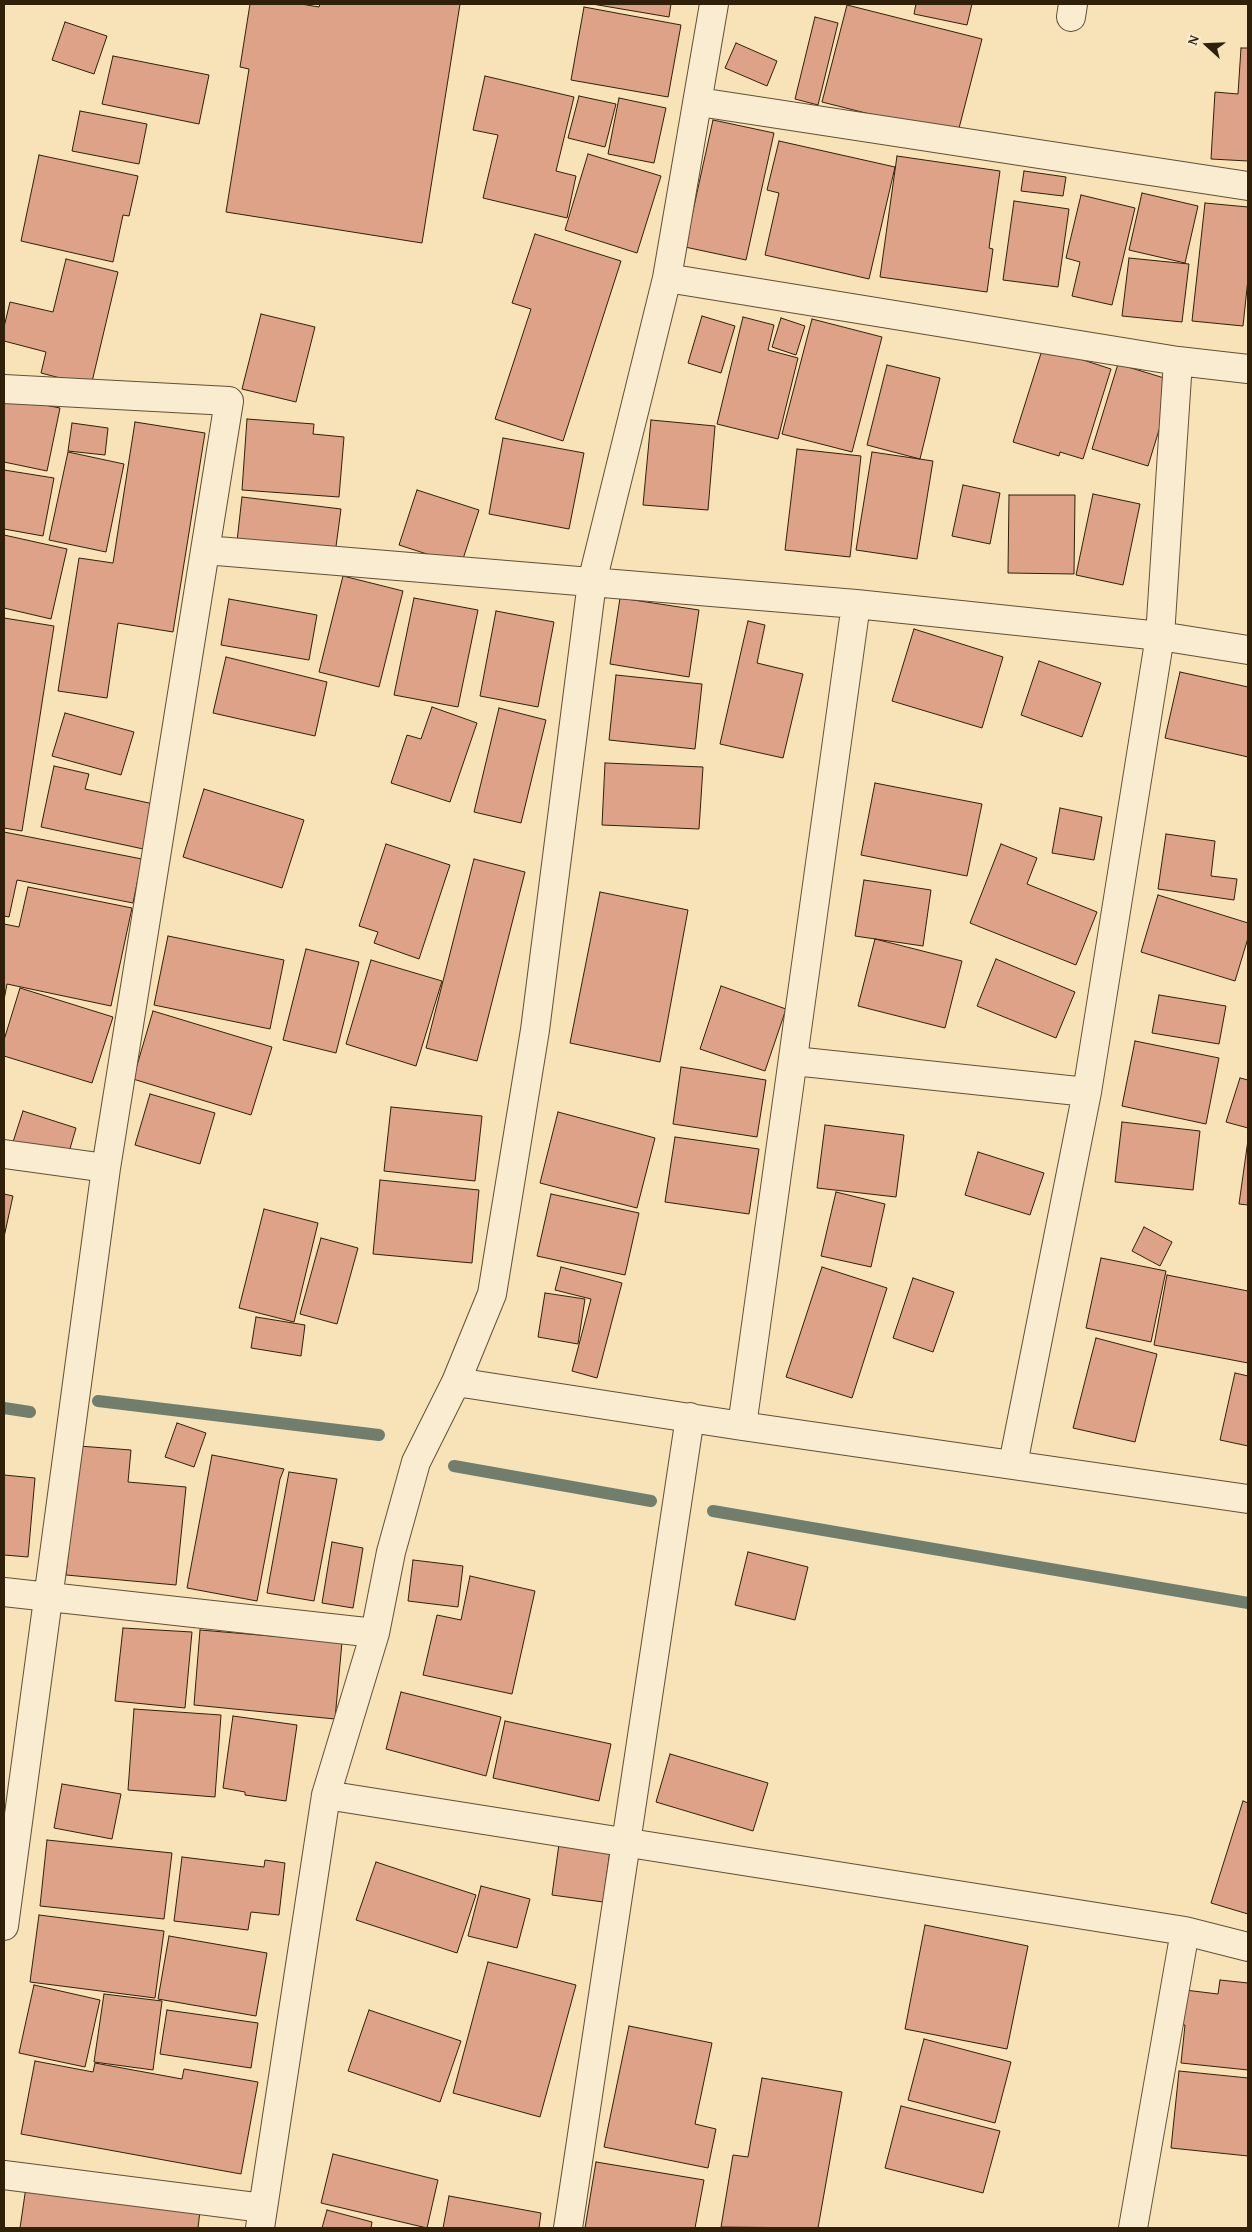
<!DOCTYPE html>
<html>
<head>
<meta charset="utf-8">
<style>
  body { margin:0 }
  #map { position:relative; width:1252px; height:2232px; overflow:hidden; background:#f8e2b8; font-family:"Gentium Book Plus",serif }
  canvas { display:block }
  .frame { position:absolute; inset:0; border:5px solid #302009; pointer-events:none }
  .north { position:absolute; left:1182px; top:20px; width:50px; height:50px; -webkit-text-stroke:4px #faecd1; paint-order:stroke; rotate:290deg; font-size:14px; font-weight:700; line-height:20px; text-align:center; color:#302009 }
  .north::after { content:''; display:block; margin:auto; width:18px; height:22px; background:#302009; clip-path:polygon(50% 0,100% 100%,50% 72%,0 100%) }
</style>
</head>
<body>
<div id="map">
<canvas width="1252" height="2232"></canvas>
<div class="frame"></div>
<div class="north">N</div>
</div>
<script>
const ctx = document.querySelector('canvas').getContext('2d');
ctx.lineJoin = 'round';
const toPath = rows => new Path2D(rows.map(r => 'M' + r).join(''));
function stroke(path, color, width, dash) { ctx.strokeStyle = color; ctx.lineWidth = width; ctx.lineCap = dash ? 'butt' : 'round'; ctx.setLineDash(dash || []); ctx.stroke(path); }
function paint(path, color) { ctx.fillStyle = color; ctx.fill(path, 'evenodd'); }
const stream = toPath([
  [98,1401,379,1435],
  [4,1408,30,1412],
  [454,1466,651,1501],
  [713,1511,1248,1603]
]);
const building = toPath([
  [250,4,301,4,319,7,320,4,460,4,422,243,226,212,249,69,240,67,250,4],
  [592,4,671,4,669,17,592,4],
  [916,4,972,4,967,25,914,14,916,4],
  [847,5,982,39,957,136,822,102,847,5],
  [584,7,681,25,668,97,571,80,584,7],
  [815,17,838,23,818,105,795,99,815,17],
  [65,22,107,36,94,74,52,60,65,22],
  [736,43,777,61,767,86,725,68,736,43],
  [1241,48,1248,48,1248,161,1211,159,1215,92,1238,94,1241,48],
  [113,56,209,75,199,124,102,104,113,56],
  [485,76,574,97,556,171,576,176,567,218,483,198,498,135,473,130,485,76],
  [579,96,616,104,605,147,568,138,579,96],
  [619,98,666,108,654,163,608,154,619,98],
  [80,111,147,124,139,164,72,151,80,111],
  [713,120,774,133,746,260,685,247,713,120],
  [779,141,895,167,869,279,765,255,779,193,767,190,779,141],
  [588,154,661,176,637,253,565,230,588,154],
  [39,155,138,176,129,216,123,215,113,262,21,241,39,155],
  [897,156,1000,171,989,248,993,249,987,292,880,277,897,156],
  [1024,171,1066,177,1063,196,1021,191,1024,171],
  [1142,193,1198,206,1185,263,1129,250,1142,193],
  [1081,195,1135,208,1112,305,1072,296,1080,262,1066,258,1081,195],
  [1014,201,1069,209,1058,287,1003,280,1014,201],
  [1205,203,1248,207,1248,279,1243,326,1192,321,1205,203],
  [535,234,621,261,563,441,495,419,531,309,512,303,535,234],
  [1129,258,1189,264,1182,322,1122,316,1129,258],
  [66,259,118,272,91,386,41,373,46,352,4,341,4,327,10,302,53,312,66,259],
  [261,314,315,327,296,402,242,389,261,314],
  [702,316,735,326,721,373,688,363,702,316],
  [743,317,774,325,768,350,798,358,778,439,717,424,743,317],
  [781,318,805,326,796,355,772,347,781,318],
  [812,319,882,337,852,452,782,434,812,319],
  [1043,347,1111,369,1083,459,1060,452,1059,456,1013,442,1043,347],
  [1118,364,1174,381,1148,466,1092,449,1118,364],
  [887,365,940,378,920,459,867,445,887,365],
  [4,397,60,408,47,471,4,462,4,397],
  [247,419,314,424,313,434,344,437,339,497,242,490,247,419],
  [651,420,715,426,708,510,643,505,651,420],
  [135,422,205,433,173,632,118,623,107,698,58,691,79,558,113,563,135,422],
  [72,423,108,428,105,455,68,451,72,423],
  [503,438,584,453,569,529,489,514,503,438],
  [797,449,861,456,850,557,785,550,797,449],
  [68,452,124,464,106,552,49,540,68,452],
  [872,452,933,461,917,559,856,550,872,452],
  [4,470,54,478,43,536,4,529,4,470],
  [963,485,1000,493,990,544,952,536,963,485],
  [417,490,479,510,461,565,399,545,417,490],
  [1093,494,1140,504,1123,585,1076,575,1093,494],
  [1009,495,1075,495,1074,574,1008,573,1009,495],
  [242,497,341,509,335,554,237,541,242,497],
  [4,535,67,549,51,619,4,608,4,535],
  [343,576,403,591,379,687,319,672,343,576],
  [414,598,478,610,458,707,394,695,414,598],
  [620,598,699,610,689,677,610,664,620,598],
  [229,599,317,615,309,660,221,645,229,599],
  [496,611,554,622,538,707,480,696,496,611],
  [4,618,54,626,22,831,4,828,4,618],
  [748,621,765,625,757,663,803,674,783,758,720,744,748,621],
  [914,629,1003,657,982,728,892,701,914,629],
  [226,657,327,682,315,736,213,713,226,657],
  [1039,661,1101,683,1082,737,1021,715,1039,661],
  [1180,672,1248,687,1248,757,1165,738,1180,672],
  [616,675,702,684,695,749,609,740,616,675],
  [432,707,477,723,450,802,391,783,407,735,421,739,432,707],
  [499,708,546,720,521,823,474,812,499,708],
  [65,713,134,732,121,775,52,756,65,713],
  [605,763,703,767,699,829,602,825,605,763],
  [54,766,89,774,85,789,158,805,148,850,41,827,54,766],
  [875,783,982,804,967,876,861,855,875,783],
  [204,789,304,820,282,888,183,857,204,789],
  [1060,808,1102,817,1094,860,1052,853,1060,808],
  [4,832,142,859,133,903,17,880,9,917,4,916,4,832],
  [1166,834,1215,841,1211,876,1237,879,1234,900,1158,889,1166,834],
  [386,844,450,865,419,959,374,943,378,932,359,926,386,844],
  [1001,844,1037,858,1027,884,1097,912,1076,965,970,923,1001,844],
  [474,859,525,872,477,1061,426,1048,474,859],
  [864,880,931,890,923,946,855,936,864,880],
  [28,887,132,908,111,1006,7,984,4,1000,4,924,19,927,28,887],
  [600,892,688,910,660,1062,570,1043,600,892],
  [1158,895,1248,923,1248,938,1235,981,1141,952,1158,895],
  [168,936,284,960,270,1029,154,1005,168,936],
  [875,939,962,961,945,1028,858,1006,875,939],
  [306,949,359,962,336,1053,283,1040,306,949],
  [996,959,1075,992,1056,1038,977,1006,996,959],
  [371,960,442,981,416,1066,346,1044,371,960],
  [721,986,786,1009,765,1071,700,1049,721,986],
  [20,988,113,1017,92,1083,4,1056,4,1040,20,988],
  [1159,995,1226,1006,1219,1044,1152,1033,1159,995],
  [153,1011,272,1047,251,1115,133,1079,153,1011],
  [1135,1041,1219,1058,1206,1124,1122,1106,1135,1041],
  [681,1067,766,1080,757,1137,673,1124,681,1067],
  [1240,1078,1248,1080,1248,1128,1226,1122,1240,1078],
  [150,1094,215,1113,200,1164,135,1145,150,1094],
  [391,1107,482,1116,475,1181,384,1171,391,1107],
  [23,1111,76,1128,67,1159,13,1142,23,1111],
  [558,1112,655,1138,637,1208,540,1183,558,1112],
  [1122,1122,1200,1131,1193,1190,1115,1182,1122,1122],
  [825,1125,904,1135,896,1197,817,1188,825,1125],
  [675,1137,759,1149,749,1214,665,1202,675,1137],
  [1248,1140,1248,1205,1239,1204,1248,1140],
  [978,1152,1044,1173,1030,1215,965,1195,978,1152],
  [380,1180,479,1190,472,1263,373,1254,380,1180],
  [836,1192,885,1204,871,1267,821,1256,836,1192],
  [4,1194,13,1196,4,1237,4,1194],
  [551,1194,639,1213,625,1275,537,1256,551,1194],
  [264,1209,318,1223,294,1322,239,1308,264,1209],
  [1144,1227,1172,1242,1160,1266,1132,1251,1144,1227],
  [321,1238,358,1248,337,1324,300,1314,321,1238],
  [1101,1258,1166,1271,1151,1342,1086,1328,1101,1258],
  [561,1267,622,1283,597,1378,572,1371,591,1299,555,1290,561,1267],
  [822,1267,887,1288,852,1398,786,1377,822,1267],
  [1167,1275,1248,1291,1248,1363,1154,1345,1167,1275],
  [913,1278,954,1292,933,1352,893,1338,913,1278],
  [545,1293,585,1299,578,1344,538,1337,545,1293],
  [256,1317,305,1325,301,1356,251,1348,256,1317],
  [1096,1338,1157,1354,1135,1442,1073,1428,1096,1338],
  [1235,1373,1248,1376,1248,1446,1220,1440,1235,1373],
  [177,1423,206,1433,194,1467,165,1457,177,1423],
  [79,1446,131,1450,128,1482,186,1487,176,1585,66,1575,79,1446],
  [212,1455,284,1469,280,1479,257,1601,187,1588,212,1455],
  [289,1472,337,1479,314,1601,267,1593,289,1472],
  [4,1475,35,1478,28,1557,4,1555,4,1475],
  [332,1542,363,1548,353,1608,322,1603,332,1542],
  [748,1552,808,1567,795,1620,735,1605,748,1552],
  [413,1560,463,1566,458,1607,408,1601,413,1560],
  [470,1576,535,1591,512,1694,423,1675,437,1615,461,1620,470,1576],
  [123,1628,192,1632,185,1708,115,1701,123,1628],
  [200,1630,342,1642,335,1719,194,1705,200,1630],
  [401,1692,501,1717,486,1776,386,1749,401,1692],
  [134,1709,221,1715,215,1797,128,1790,134,1709],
  [233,1716,297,1725,286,1801,245,1795,245,1792,223,1788,233,1716],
  [505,1721,611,1744,599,1801,493,1778,505,1721],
  [670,1754,768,1783,753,1831,656,1802,670,1754],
  [62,1784,121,1794,112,1839,54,1828,62,1784],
  [1243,1801,1248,1803,1248,1914,1211,1903,1243,1801],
  [47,1840,172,1853,164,1919,40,1906,47,1840],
  [559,1844,610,1851,603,1902,552,1895,559,1844],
  [182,1857,264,1867,265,1860,285,1863,279,1915,251,1912,248,1930,174,1921,182,1857],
  [376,1862,476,1895,457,1953,356,1920,376,1862],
  [481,1886,530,1899,517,1948,468,1936,481,1886],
  [39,1915,164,1931,155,1998,30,1982,39,1915],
  [925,1925,1028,1946,1007,2049,905,2029,925,1925],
  [169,1936,267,1953,256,2016,158,1999,169,1936],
  [488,1962,576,1985,540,2117,453,2093,488,1962],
  [1220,1980,1248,1983,1248,2070,1181,2063,1185,2025,1181,2025,1185,1990,1218,1994,1220,1980],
  [34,1985,100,2000,85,2067,19,2053,34,1985],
  [104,1994,162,2001,153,2070,94,2062,104,1994],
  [167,2010,258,2023,251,2068,160,2054,167,2010],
  [369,2010,461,2041,440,2102,348,2071,369,2010],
  [629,2026,712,2043,695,2124,716,2129,708,2168,604,2147,629,2026],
  [924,2039,1011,2062,995,2123,908,2100,924,2039],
  [35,2061,93,2072,95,2063,182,2079,184,2069,258,2082,241,2174,21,2134,35,2061],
  [1179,2071,1248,2078,1248,2156,1171,2148,1179,2071],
  [762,2078,842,2092,818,2228,721,2227,733,2155,748,2157,762,2078],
  [901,2106,1000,2131,983,2193,885,2168,901,2106],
  [333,2154,438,2180,427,2228,321,2203,333,2154],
  [596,2162,704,2180,695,2228,585,2228,596,2162],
  [26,2187,200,2211,198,2228,20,2228,26,2187],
  [449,2196,541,2213,539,2228,443,2228,449,2196],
  [327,2210,372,2222,371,2228,322,2228,327,2210]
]);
const street = toPath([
  [1071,17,1073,4],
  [699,102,1248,186],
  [667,278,1178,361,1248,369],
  [4,389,229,401,106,1168,4,1926],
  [205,550,856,604,1160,636,1248,650],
  [794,1061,1087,1092],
  [4,1154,106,1168],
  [456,1382,742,1426,1248,1499],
  [742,1426,856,604],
  [1013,1464,1087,1092,1160,636,1178,361],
  [4,1592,375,1633],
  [326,1795,1185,1931,1133,2228],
  [1185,1931,1248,1947],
  [4,2175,263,2208],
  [260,2228,326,1795,375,1633,391,1552,416,1462,456,1382,492,1294,535,1030,592,582,667,278,714,4],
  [568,2228,690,1417]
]);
stroke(stream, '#717e6e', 12);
paint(building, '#dda288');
stroke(building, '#302009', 1);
stroke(street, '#625035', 30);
stroke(street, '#faecd1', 28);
</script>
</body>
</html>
